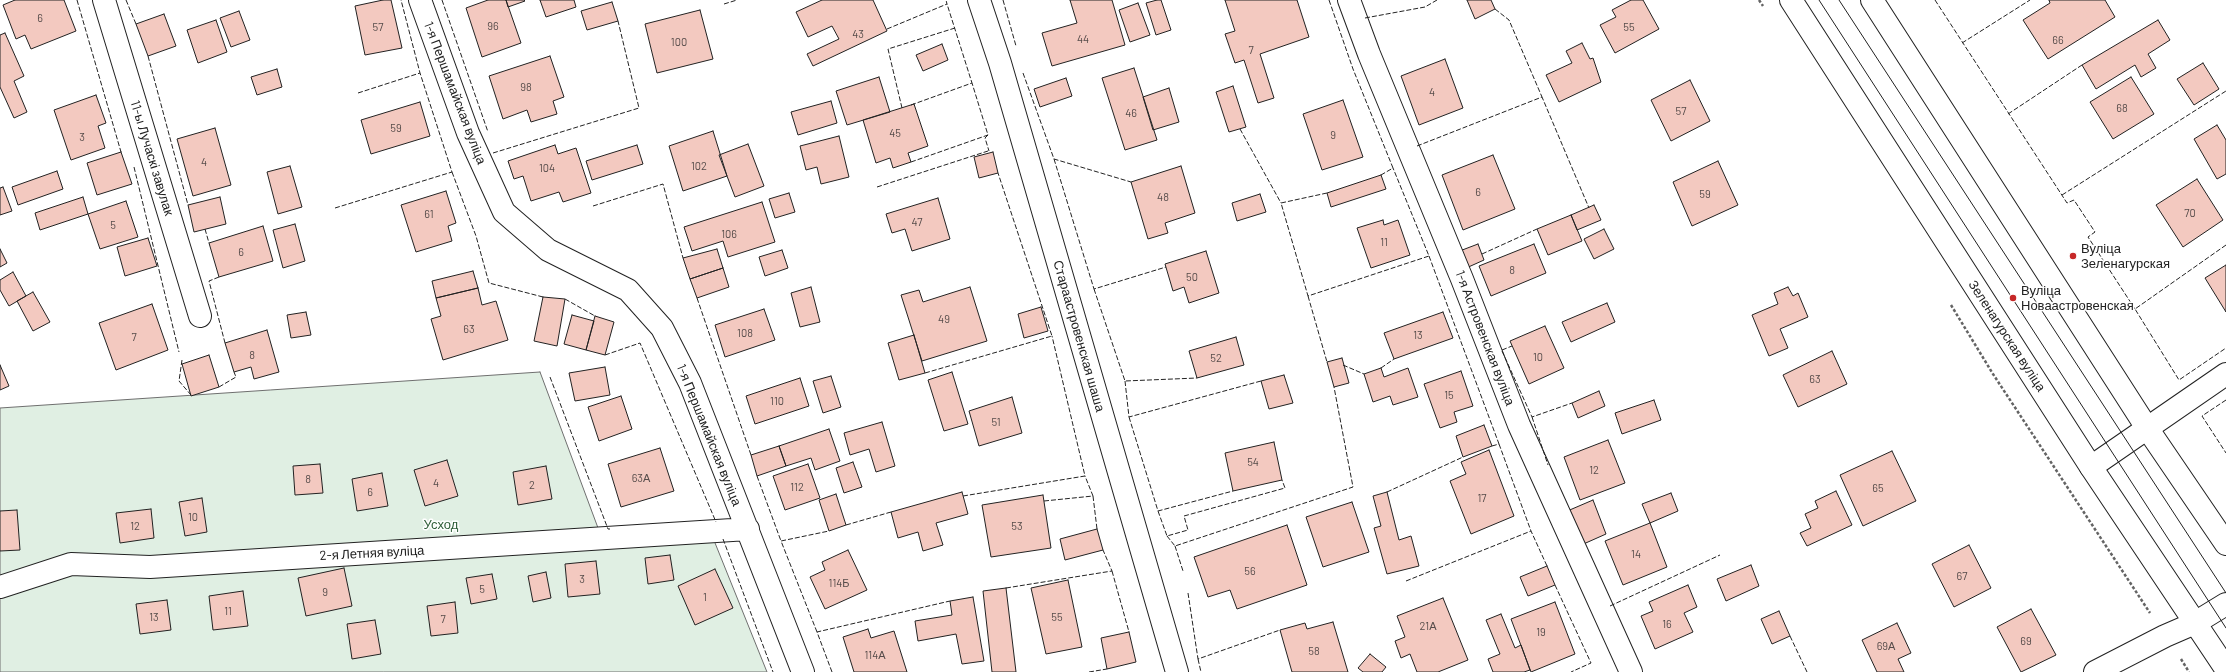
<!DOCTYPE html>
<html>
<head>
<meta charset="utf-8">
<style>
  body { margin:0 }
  canvas { display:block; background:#fff }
</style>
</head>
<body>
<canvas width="2226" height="672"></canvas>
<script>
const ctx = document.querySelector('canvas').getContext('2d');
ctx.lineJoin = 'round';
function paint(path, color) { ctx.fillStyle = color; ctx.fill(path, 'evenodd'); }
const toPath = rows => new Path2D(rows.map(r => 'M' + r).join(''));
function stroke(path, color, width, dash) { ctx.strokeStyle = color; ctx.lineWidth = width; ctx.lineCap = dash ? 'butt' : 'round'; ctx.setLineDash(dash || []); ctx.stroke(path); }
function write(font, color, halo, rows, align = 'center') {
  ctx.font = font + ' Barlow,sans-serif'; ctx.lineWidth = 3; ctx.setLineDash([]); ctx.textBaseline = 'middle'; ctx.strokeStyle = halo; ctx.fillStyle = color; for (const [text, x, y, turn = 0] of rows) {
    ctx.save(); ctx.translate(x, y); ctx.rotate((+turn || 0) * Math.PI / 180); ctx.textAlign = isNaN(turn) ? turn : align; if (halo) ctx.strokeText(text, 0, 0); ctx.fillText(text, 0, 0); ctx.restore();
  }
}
const green = toPath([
  [540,372,601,536,709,528,767,672,0,672,0,408,540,372]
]);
const building = toPath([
  [15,0,64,0,76,31,31,49,25,35,16,39,3,5,15,0],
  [383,0,391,0,402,48,365,55,355,6,383,0],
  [488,0,506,0,521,43,482,57,466,8,488,0],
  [506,0,524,0,525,1,508,7,506,0],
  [540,0,574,0,576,7,546,17,540,0],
  [822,0,873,0,887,31,813,66,807,54,839,39,832,26,808,37,796,12,822,0],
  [1070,0,1112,0,1125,45,1052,66,1042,33,1077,23,1070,0],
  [1157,0,1161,0,1171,30,1156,35,1146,3,1157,0],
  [1225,0,1297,0,1309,37,1260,54,1274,98,1258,103,1244,60,1235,63,1225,34,1235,31,1225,0],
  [1467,0,1491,0,1495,9,1475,19,1467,0],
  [1631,0,1643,0,1659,29,1615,53,1600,25,1616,17,1612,10,1631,0],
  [2049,0,2105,0,2115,17,2048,59,2023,20,2050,3,2049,0],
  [612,2,618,21,587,30,581,11,612,2],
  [1138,3,1150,35,1130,42,1119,10,1138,3],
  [700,10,713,59,657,73,645,24,700,10],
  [239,11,250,40,231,47,220,18,239,11],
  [164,14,176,46,148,56,136,24,164,14],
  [216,20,227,52,198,63,187,30,216,20],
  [2158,20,2170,40,2148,54,2156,68,2141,77,2135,65,2096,89,2082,65,2158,20],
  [5,33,24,76,14,81,27,112,14,118,0,87,0,35,5,33],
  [1582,43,1590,59,1593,58,1601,82,1559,102,1546,75,1572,63,1566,51,1582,43],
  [942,44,948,60,923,71,916,55,942,44],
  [550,56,564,97,553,101,557,114,531,122,527,110,503,119,489,76,550,56],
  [1445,59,1463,108,1419,125,1401,76,1445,59],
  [2203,63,2219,89,2194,105,2177,79,2203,63],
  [1134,68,1157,140,1125,150,1102,78,1134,68],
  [277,69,282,87,257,95,251,77,277,69],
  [879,77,890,112,847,125,836,91,879,77],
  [2131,77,2154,114,2113,139,2090,102,2131,77],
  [1066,78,1072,96,1040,107,1034,89,1066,78],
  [1690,80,1710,121,1671,141,1651,100,1690,80],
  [1233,86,1246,127,1229,132,1216,92,1233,86],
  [1169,88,1179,122,1153,130,1143,97,1169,88],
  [96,95,106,123,98,126,105,148,71,160,54,110,96,95],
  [1343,100,1363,157,1322,170,1303,114,1343,100],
  [831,101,837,123,798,135,791,112,831,101],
  [420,102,430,136,371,154,361,120,420,102],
  [914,104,928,146,908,153,911,162,893,168,890,158,876,163,863,120,914,104],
  [2217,125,2226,140,2226,174,2217,179,2194,139,2217,125],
  [215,128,231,185,193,196,177,139,215,128],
  [713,131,727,176,683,191,669,146,713,131],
  [839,136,849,177,821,184,817,167,806,170,800,146,839,136],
  [748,144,764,186,735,197,719,155,748,144],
  [555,145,558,154,576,148,591,193,563,202,559,192,531,201,523,176,514,179,508,161,555,145],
  [637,145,643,164,592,180,586,161,637,145],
  [121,152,132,184,97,195,87,163,121,152],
  [993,152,998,173,979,178,974,157,993,152],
  [1493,155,1515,209,1463,230,1442,175,1493,155],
  [1718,161,1738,205,1692,226,1673,182,1718,161],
  [290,166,302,207,278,214,267,172,290,166],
  [1181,166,1195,213,1165,223,1168,233,1148,239,1131,182,1181,166],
  [57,171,63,189,18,205,12,187,57,171],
  [1381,175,1386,189,1331,207,1327,193,1381,175],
  [2197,179,2223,220,2183,247,2156,205,2197,179],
  [3,187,12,211,0,215,0,188,3,187],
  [446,191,456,223,448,226,452,241,416,252,401,205,446,191],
  [789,193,795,212,775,218,769,199,789,193],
  [1260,194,1266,212,1237,221,1232,203,1260,194],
  [83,197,88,214,40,230,35,213,83,197],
  [220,197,226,224,194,232,188,205,220,197],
  [938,198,950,239,912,251,905,229,892,233,886,214,938,198],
  [126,201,138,237,100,249,88,214,126,201],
  [762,202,775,242,728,257,723,241,692,251,684,227,762,202],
  [1594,205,1601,220,1577,230,1571,215,1594,205],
  [1571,215,1582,241,1548,255,1537,229,1571,215],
  [1383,220,1384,225,1398,220,1410,255,1371,268,1357,228,1383,220],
  [295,224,305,261,283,268,273,230,295,224],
  [263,226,273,261,219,277,209,243,263,226],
  [1604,229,1614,249,1594,259,1584,239,1604,229],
  [148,238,157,266,125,276,117,247,148,238],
  [1478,244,1484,260,1464,269,1457,252,1478,244],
  [1534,244,1546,273,1491,296,1479,266,1534,244],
  [0,249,7,263,0,267,0,249],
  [717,249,723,268,690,279,683,258,717,249],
  [782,250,788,268,765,276,759,257,782,250],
  [1206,251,1219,293,1189,303,1184,287,1173,291,1165,264,1206,251],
  [2226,265,2226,312,2205,278,2226,265],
  [723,268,729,287,697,298,690,279,723,268],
  [473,271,478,288,436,298,432,281,473,271],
  [13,272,26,296,9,306,0,290,0,280,13,272],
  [811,287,820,322,800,327,791,293,811,287],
  [970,287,987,341,922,361,901,295,919,290,923,302,970,287],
  [1788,287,1793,296,1798,293,1808,317,1780,329,1788,348,1769,356,1752,315,1778,304,1774,293,1788,287],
  [478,288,482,305,496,301,508,340,443,360,431,319,441,316,436,298,478,288],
  [33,292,50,322,33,331,17,301,33,292],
  [543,297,565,299,557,346,534,341,543,297],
  [1607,303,1615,322,1571,342,1562,322,1607,303],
  [152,304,168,350,116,370,99,323,152,304],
  [1041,307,1048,331,1024,338,1018,314,1041,307],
  [764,309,775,340,725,357,715,325,764,309],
  [306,312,311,335,291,338,287,315,306,312],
  [1443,312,1453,338,1394,359,1384,333,1443,312],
  [572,315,594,321,586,350,564,344,572,315],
  [595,316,614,322,605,355,586,350,595,316],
  [1545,326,1564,368,1529,384,1510,341,1545,326],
  [267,330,279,372,254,379,251,367,234,372,225,343,267,330],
  [914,335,925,373,899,380,888,343,914,335],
  [1236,337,1244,365,1197,378,1189,351,1236,337],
  [1832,351,1847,384,1798,407,1783,375,1832,351],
  [209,355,219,387,191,396,182,364,209,355],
  [1342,358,1349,383,1334,387,1327,362,1342,358],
  [0,365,9,386,0,390,0,365],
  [605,367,610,395,575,401,569,373,605,367],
  [1381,368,1384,377,1408,368,1418,397,1393,405,1390,396,1373,402,1364,374,1381,368],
  [1461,371,1473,406,1454,412,1457,422,1440,428,1424,384,1461,371],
  [952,372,968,424,944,431,928,380,952,372],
  [1284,375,1293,403,1269,409,1261,381,1284,375],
  [831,376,841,407,823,413,813,381,831,376],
  [800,378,809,406,755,424,746,396,800,378],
  [1599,391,1605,406,1578,418,1572,403,1599,391],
  [621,396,632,429,599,441,588,407,621,396],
  [1012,397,1022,433,979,446,969,411,1012,397],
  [1654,400,1661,420,1622,434,1615,413,1654,400],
  [882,422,895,466,876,472,869,449,850,455,844,433,882,422],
  [1484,425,1492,446,1463,457,1456,436,1484,425],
  [829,429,840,461,815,470,811,458,786,466,779,446,829,429],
  [1608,440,1625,483,1580,500,1564,457,1608,440],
  [1274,442,1282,480,1233,491,1225,453,1274,442],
  [779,446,786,466,757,476,751,455,779,446],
  [660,448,674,491,621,507,608,464,660,448],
  [1489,450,1514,516,1471,534,1450,481,1466,474,1461,462,1489,450],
  [1892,451,1916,501,1863,526,1840,475,1892,451],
  [447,460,458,496,425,506,414,470,447,460],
  [853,462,862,487,844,493,836,468,853,462],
  [320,464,323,493,295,495,293,466,320,464],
  [808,464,820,498,785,510,773,476,808,464],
  [546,466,552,499,518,505,513,472,546,466],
  [382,473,388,506,357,511,352,479,382,473],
  [1836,491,1852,525,1807,546,1800,533,1811,528,1805,514,1818,508,1815,501,1836,491],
  [962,492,968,514,936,523,943,545,923,551,918,532,898,538,891,512,962,492],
  [1387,492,1399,540,1411,536,1419,566,1387,574,1374,528,1381,526,1373,496,1387,492],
  [1671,493,1678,511,1650,523,1642,504,1671,493],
  [836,494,846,525,829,531,819,500,836,494],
  [1043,495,1051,548,991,557,982,505,1043,495],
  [202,498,207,532,185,536,179,502,202,498],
  [1593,500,1606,534,1579,546,1565,512,1593,500],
  [1352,502,1369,552,1323,567,1306,517,1352,502],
  [151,509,154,538,120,543,116,513,151,509],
  [17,510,20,550,0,551,0,511,17,510],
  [1650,523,1667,567,1623,585,1605,541,1650,523],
  [1287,525,1307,585,1237,609,1230,590,1208,597,1194,557,1287,525],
  [1097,529,1103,550,1065,560,1060,539,1097,529],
  [1969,545,1991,588,1954,607,1932,564,1969,545],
  [848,550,867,590,825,609,810,577,825,570,822,562,848,550],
  [670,555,674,580,648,584,645,558,670,555],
  [596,561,600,594,568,597,565,564,596,561],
  [1751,565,1759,586,1726,601,1717,579,1751,565],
  [1547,566,1555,585,1528,596,1520,577,1547,566],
  [344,568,352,606,306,616,298,578,344,568],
  [715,569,733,608,695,625,678,586,715,569],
  [546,572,551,598,533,602,528,576,546,572],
  [492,574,497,599,471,604,466,578,492,574],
  [1068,580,1082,647,1046,654,1031,588,1068,580],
  [1688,585,1697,607,1684,613,1693,632,1655,649,1641,616,1653,611,1649,602,1688,585],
  [1006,588,1016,672,992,672,983,591,1006,588],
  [243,591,248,626,213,630,209,596,243,591],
  [973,597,984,661,962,664,956,634,918,641,915,621,952,615,950,601,973,597],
  [1443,598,1468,660,1438,672,1417,672,1410,654,1401,658,1395,641,1405,637,1397,616,1443,598],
  [167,600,171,630,140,634,136,604,167,600],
  [455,602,458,633,431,636,427,606,455,602],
  [1555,602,1575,654,1531,672,1511,619,1555,602],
  [2031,609,2056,655,2021,672,1997,627,2031,609],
  [1779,611,1790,636,1772,644,1761,619,1779,611],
  [1501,614,1515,648,1521,645,1530,670,1524,672,1493,672,1488,659,1500,654,1486,620,1501,614],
  [375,620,381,654,352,659,347,624,375,620],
  [1333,622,1348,672,1292,672,1280,630,1305,623,1307,629,1333,622],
  [1897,623,1911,653,1898,659,1904,672,1877,672,1862,640,1897,623],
  [868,629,871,638,894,631,907,672,854,672,843,637,868,629],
  [1129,632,1136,662,1107,669,1101,638,1129,632],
  [1370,654,1386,667,1382,672,1363,672,1358,668,1370,654]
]);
const path = toPath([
  [1759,0,1763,6],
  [1951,305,1993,374,2150,613],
  [2181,659,2189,672]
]);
const minor = toPath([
  [104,0,200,316],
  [420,0,468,133,504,212,548,250,628,290,662,328,690,383,803,672],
  [979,0,1000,63,1177,672],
  [1349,0,1369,54,1462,279,1519,425,1631,672],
  [2091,467,2226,374],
  [0,587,71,564,150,567,748,529],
  [2095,672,2165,636,2195,623,2226,604]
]);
const major = toPath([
  [1791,0,2091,467,2226,669],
  [1872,0,2147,428,2226,544]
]);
const tram = toPath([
  [1819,0,2226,628],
  [1839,0,2226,593]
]);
const fence = toPath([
  [77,0,121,152],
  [126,0,136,24],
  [442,0,488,132],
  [1003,0,1016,46],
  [1329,0,1353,69,1393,168,1381,175],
  [1935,0,2067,203,2074,200,2095,232,2088,237,2135,309],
  [724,4,737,0],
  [1495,9,1509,20,1542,97],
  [1365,18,1425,7,1437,0],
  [887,29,947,4,946,0],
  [1962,43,2030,0],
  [148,56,188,205],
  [1023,73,1054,159,1131,182],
  [358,93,420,73,401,0],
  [911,105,972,83,947,4],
  [902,108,888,49,955,28],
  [2008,114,2082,65],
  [1240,129,1281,203],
  [988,135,985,138,989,151],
  [1417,146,1542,97,1589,208],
  [493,153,639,108,618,21],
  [1054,159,1094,289,1166,267],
  [911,162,988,135,972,83],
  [134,167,179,352],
  [452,172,476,236,489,283,543,297],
  [877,187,988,151],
  [1327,193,1281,203,1308,296,1429,256,1393,168],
  [2062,195,2226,91],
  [593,206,663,184,683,258],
  [335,208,452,172,420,73],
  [205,229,209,243],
  [2226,245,2135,309,2179,380,2226,348],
  [1482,254,1537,229],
  [1429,256,1499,444,1492,446],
  [219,277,209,281,225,343],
  [1094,289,1125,381,1197,378],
  [1308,296,1327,362],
  [697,298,751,455],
  [565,299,595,316],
  [1502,350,1512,346],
  [1502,351,1532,417,1572,403],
  [605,355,640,343,716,522],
  [182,360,179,381,191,395],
  [1343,365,1364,374],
  [1381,368,1394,359],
  [925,373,1052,336,998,173],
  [550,377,608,529,610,529],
  [1125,381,1129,417,1261,381],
  [219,387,236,377,234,372],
  [2226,400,2202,416,2226,453],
  [1129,417,1158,511,1233,491],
  [1532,417,1548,465],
  [1499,444,1531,531,1547,566],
  [757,476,781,541],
  [1387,492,1463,457],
  [963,496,1085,476,1052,336],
  [1093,496,1097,529],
  [1044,501,1093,496,1085,476],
  [1158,511,1167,536,1188,530,1184,516,1285,488,1282,480],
  [846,525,891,512],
  [1167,536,1175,546,1353,487,1334,387],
  [723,539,773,672],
  [1175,546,1183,571],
  [1112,571,1129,632],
  [1406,581,1531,531],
  [1555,585,1591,663,1571,672],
  [1006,588,1112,571,1103,550],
  [1188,593,1198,659,1280,630],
  [1610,606,1720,555],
  [817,632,781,541,829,531],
  [1790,636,1807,672],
  [1198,659,1201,672],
  [832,672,817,632,950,601],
  [1089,672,1107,669]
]);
const markers = [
  [2073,256,4,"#c62828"],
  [2013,298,4,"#c62828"]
];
const numberNames = [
  ["6",40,18],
  ["96",493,26],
  ["57",378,27],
  ["55",1629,27],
  ["43",858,34],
  ["44",1083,39],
  ["66",2058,40],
  ["100",679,42],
  ["7",1251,50],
  ["98",526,87],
  ["4",1432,92],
  ["68",2122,108],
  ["57",1681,111],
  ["46",1131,113],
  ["59",396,128],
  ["45",895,133],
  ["9",1333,135],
  ["3",82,137],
  ["4",204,162],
  ["102",699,166],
  ["104",547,168],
  ["6",1478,192],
  ["59",1705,194],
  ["48",1163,197],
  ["70",2190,213],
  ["61",429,214],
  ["47",917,222],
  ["5",113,225],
  ["106",729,234],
  ["11",1384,242],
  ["6",241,252],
  ["8",1512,270],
  ["50",1192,277],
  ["49",944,319],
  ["63",469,329],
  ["108",745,333],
  ["13",1418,335],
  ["7",134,337],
  ["8",252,355],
  ["10",1538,357],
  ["52",1216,358],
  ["63",1815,379],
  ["15",1449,395],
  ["110",777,401],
  ["51",996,422],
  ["54",1253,462],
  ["12",1594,470],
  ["63А",641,478],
  ["8",308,479],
  ["4",436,483],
  ["2",532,485],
  ["112",797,487],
  ["65",1878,488],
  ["6",370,492],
  ["17",1482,498],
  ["10",193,517],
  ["12",135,526],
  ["53",1017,526],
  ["14",1636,554],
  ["56",1250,571],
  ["67",1962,576],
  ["3",582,579],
  ["114Б",839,583],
  ["5",482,589],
  ["9",325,592],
  ["1",705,597],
  ["11",228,611],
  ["13",154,617],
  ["55",1057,617],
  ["7",443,619],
  ["16",1667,624],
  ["21А",1428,626],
  ["19",1541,632],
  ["69",2026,641],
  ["69А",1886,646],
  ["58",1314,651],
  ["114А",875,655]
];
const streetNames = [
  ["1-я Першамайская вуліца",455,93,69],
  ["11-ы Лучаскі завулак",152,158,73],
  ["Стараастровенская шаша",1079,336,74],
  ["Зеленагурская вуліца",2007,336,57],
  ["1-я Астровенская вуліца",1485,338,69],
  ["1-я Першамайская вуліца",709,435,68],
  ["2-я Летняя вуліца",372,553,-3]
];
const poiNames = [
  ["Вуліца",2081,249],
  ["Зеленагурская",2081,264],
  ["Вуліца",2021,291],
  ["Новаастровенская",2021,306]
];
const parkNames = [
  ["Усход",441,525]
];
paint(green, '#e0efe3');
stroke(green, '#6f6f6f', 1);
paint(building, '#f3c9c0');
stroke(building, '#222', 1);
stroke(minor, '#222', 24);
stroke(major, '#222', 24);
stroke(path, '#646464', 2.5, [3, 2]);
stroke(minor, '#fff', 22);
stroke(major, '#fff', 22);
stroke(tram, '#222', 1);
stroke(fence, '#222', 1, [5, 2]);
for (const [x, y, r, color] of markers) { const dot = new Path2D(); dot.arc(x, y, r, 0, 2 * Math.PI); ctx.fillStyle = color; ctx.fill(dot); stroke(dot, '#fff', 1.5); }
write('11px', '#564c4a', null, numberNames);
write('13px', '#222', '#fff', streetNames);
write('13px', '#222', '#fff', poiNames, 'left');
write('13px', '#2f5e38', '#fff', parkNames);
</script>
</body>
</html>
